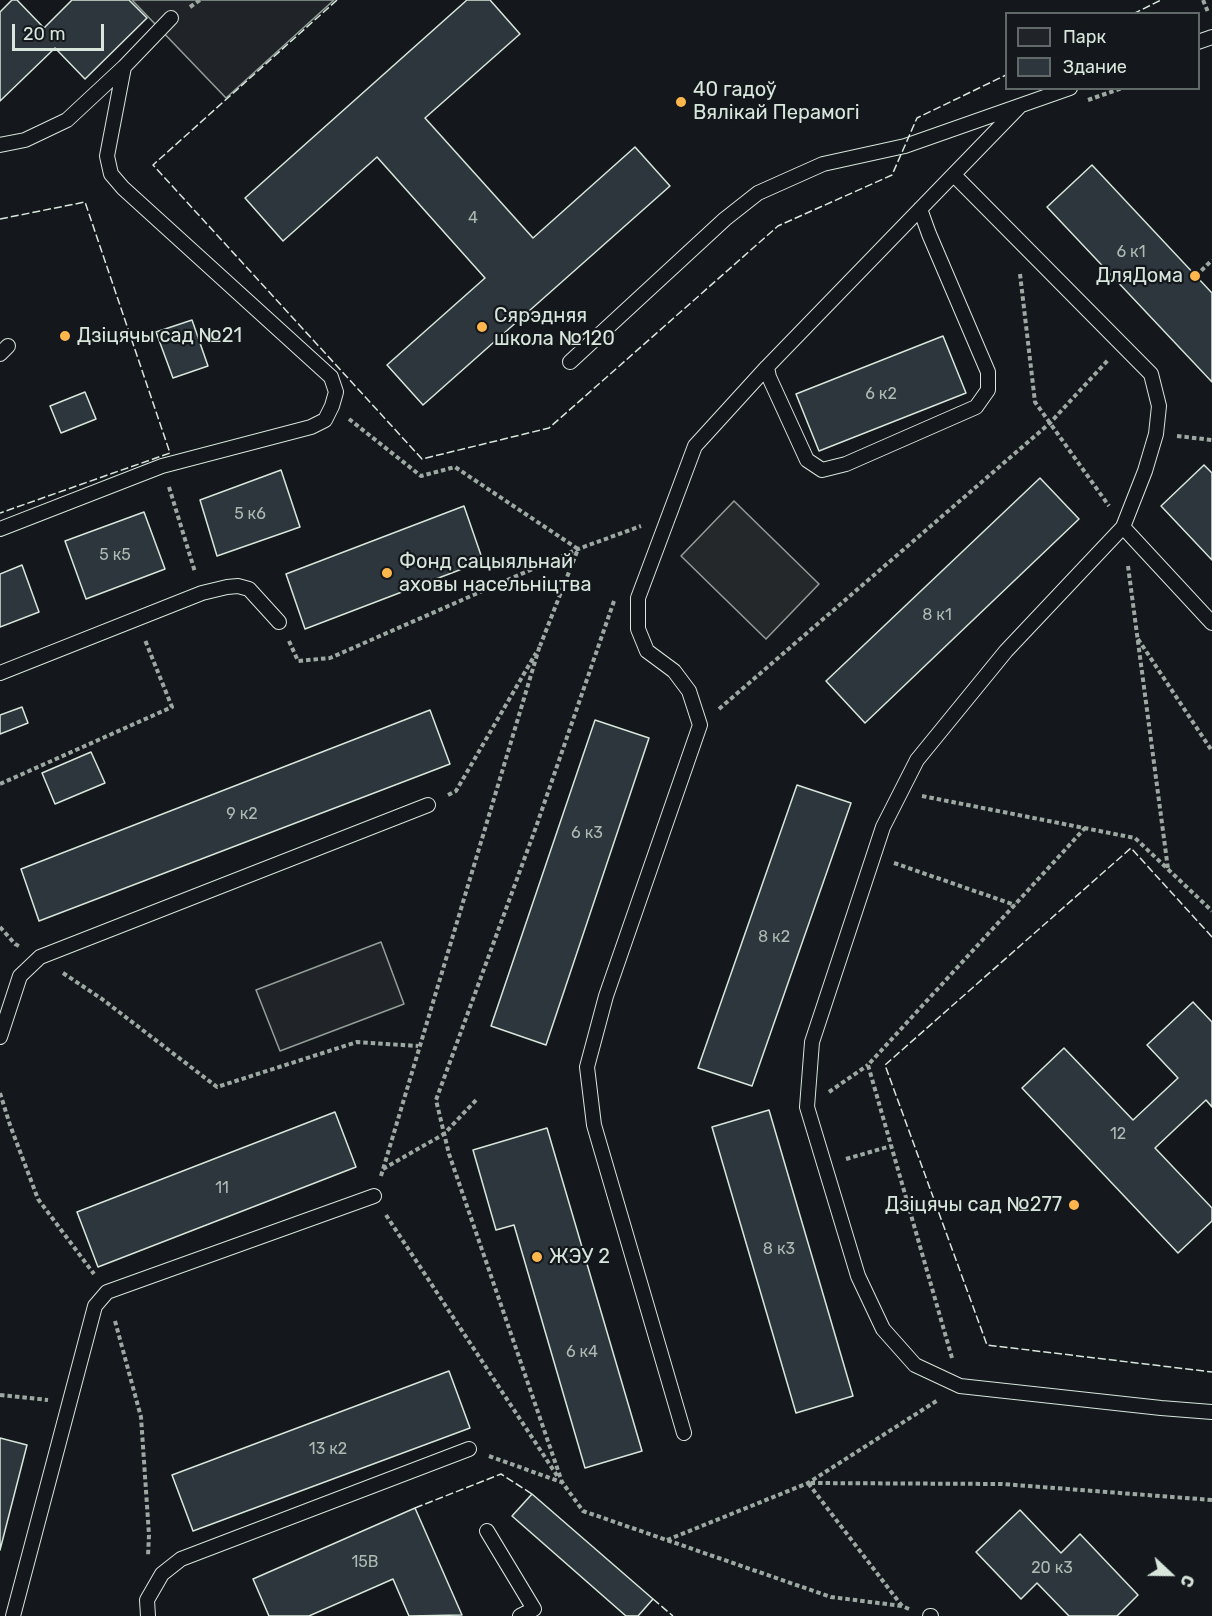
<!DOCTYPE html>
<html>
<head>
<meta charset="utf-8">
<style>
  body { margin:0 }
  #map { position:relative; width:1212px; height:1616px; overflow:hidden; background:#14181c; font-family:Rubik,sans-serif }
  canvas { display:block }
  .legend { position:absolute; left:1005px; top:12px; width:195px; height:78px; box-sizing:border-box; background:#14181c; border:2px solid #626a69; margin:0; padding:8px 10px; list-style:none; font-size:18px; color:#d8e6dc }
  .legend li { display:flex; align-items:center; gap:12px; height:30px }
  .legend b { width:30px; border:2px solid #626a69 }
  .north { position:absolute; left:1140px; top:1544px; width:60px; height:60px; -webkit-text-stroke:4px #14181c; paint-order:stroke; rotate:112deg; font-size:16px; font-weight:700; line-height:24px; text-align:center; color:#d8e6dc }
  .north::after { content:''; display:block; margin:auto; width:21px; height:27px; background:#d8e6dc; clip-path:polygon(50% 0,100% 100%,50% 72%,0 100%) }
  .scale { position:absolute; left:12px; top:24px; width:92px; height:27px; box-sizing:border-box; border:3px solid #d8e6dc; border-top:0; padding-left:8px; font-size:18px; line-height:21px; white-space:nowrap; color:#d8e6dc; -webkit-text-stroke:4px #14181c; paint-order:stroke }
</style>
</head>
<body>
<div id="map">
<canvas width="1212" height="1616"></canvas>
<ul class="legend">
<li><b style="height:16px;background:#202428"></b>Парк</li>
<li><b style="height:16px;background:#2c363c"></b>Здание</li>
</ul>
<div class="north">С</div>
<div class="scale">20 m</div>
</div>
<script>
const ctx = document.querySelector('canvas').getContext('2d');
ctx.lineJoin = 'round';
function paint(path, color) { ctx.fillStyle = color; ctx.fill(path, 'evenodd'); }
const toPath = rows => new Path2D(rows.map(r => 'M' + r).join(''));
function stroke(path, color, width, dash) { ctx.strokeStyle = color; ctx.lineWidth = width; ctx.lineCap = dash ? 'butt' : 'round'; ctx.setLineDash(dash || []); ctx.stroke(path); }
function write(font, color, halo, rows, align = 'center') {
  ctx.font = font + ' Rubik,sans-serif'; ctx.lineWidth = 4.5; ctx.setLineDash([]); ctx.textBaseline = 'middle'; ctx.strokeStyle = halo; ctx.fillStyle = color; for (const [text, x, y, turn = 0] of rows) {
    ctx.save(); ctx.translate(x, y); ctx.rotate((+turn || 0) * Math.PI / 180); ctx.textAlign = isNaN(turn) ? turn : align; if (halo) ctx.strokeText(text, 0, 0); ctx.fillText(text, 0, 0); ctx.restore();
  }
}
const green = toPath([
  [132,0,334,0,226,98,132,0],
  [381,942,404,1004,280,1051,256,990,381,942]
]);
const parking = toPath([
  [734,501,819,584,766,639,681,556,734,501]
]);
const building = toPath([
  [12,0,17,0,44,28,72,0,129,0,147,18,85,79,55,48,0,101,0,12,12,0],
  [467,0,490,0,520,34,425,118,533,238,635,147,670,186,423,405,387,365,485,278,377,157,283,241,245,198,467,0],
  [1092,165,1212,293,1212,382,1047,207,1092,165],
  [192,320,208,366,173,378,156,332,192,320],
  [943,336,966,393,819,451,796,394,943,336],
  [85,392,96,419,61,433,50,406,85,392],
  [1204,465,1212,473,1212,560,1161,506,1204,465],
  [281,470,300,527,217,556,200,500,281,470],
  [1040,478,1079,519,865,723,826,681,1040,478],
  [464,506,483,561,305,629,286,574,464,506],
  [144,512,165,569,86,599,65,541,144,512],
  [22,565,39,612,0,627,0,574,22,565],
  [22,707,28,723,0,734,0,715,22,707],
  [430,710,450,764,39,921,21,869,430,710],
  [595,720,649,738,546,1045,491,1026,595,720],
  [91,752,105,783,55,804,42,773,91,752],
  [797,785,851,803,752,1086,698,1068,797,785],
  [1193,1002,1212,1022,1212,1107,1206,1100,1155,1148,1212,1208,1212,1221,1178,1253,1022,1088,1064,1048,1133,1120,1178,1078,1147,1045,1193,1002],
  [769,1110,853,1396,796,1413,712,1127,769,1110],
  [335,1112,356,1167,98,1267,77,1212,335,1112],
  [547,1128,642,1451,585,1468,514,1225,496,1230,473,1150,547,1128],
  [449,1371,470,1428,193,1531,172,1475,449,1371],
  [0,1438,27,1445,0,1550,0,1438],
  [532,1494,653,1599,638,1616,626,1616,512,1516,532,1494],
  [415,1508,462,1615,409,1616,393,1579,309,1616,269,1616,253,1579,415,1508],
  [1020,1510,1061,1553,1080,1534,1138,1595,1117,1616,1069,1616,1037,1583,1021,1599,976,1552,1020,1510]
]);
const path = toPath([
  [1203,0,1208,12],
  [190,7,200,0],
  [1088,100,1122,88],
  [1020,274,1035,402,1109,506],
  [1196,276,1212,260],
  [349,419,421,476,455,467,578,549,540,646],
  [1177,436,1212,440],
  [169,487,195,572],
  [1128,566,1168,869],
  [614,601,536,827,436,1100,449,1154,562,1482,583,1511,831,1597,902,1606],
  [1138,639,1212,751],
  [289,641,298,661,330,658,578,549,641,526],
  [719,709,1050,423,1108,360],
  [0,784,172,707,145,640],
  [448,795,456,791,536,653],
  [922,796,1135,838,1212,911],
  [894,863,1015,905],
  [0,927,15,944,21,947],
  [63,973,102,999,217,1087,357,1042,418,1046],
  [829,1092,868,1065],
  [0,1093,10,1125,38,1199,94,1274],
  [846,1159,891,1146],
  [383,1169,444,1134,477,1099],
  [381,1176,540,645],
  [386,1215,558,1477],
  [115,1321,141,1417,149,1535,148,1556],
  [952,1358,868,1065,1085,828],
  [0,1395,48,1400],
  [489,1456,561,1482],
  [667,1540,808,1483,938,1400],
  [909,1609,902,1606,808,1483,1002,1484,1212,1500]
]);
const lane = toPath([
  [1198,42,1212,37],
  [0,145,25,140,67,120,124,67],
  [954,175,1151,374,1159,406,1156,434,1145,471,1123,527,1006,651,917,760,883,827,812,1042,807,1107,858,1276,883,1329,915,1365,960,1386,1161,1408,1212,1412],
  [0,354,8,346],
  [570,362,725,219,758,193,823,164,905,146,1070,88],
  [767,367,769,377,807,460,822,470,846,464,976,407,988,390,988,372,929,234,920,209],
  [1123,527,1212,623],
  [0,529,162,466,311,427,325,420,332,406,336,392,331,377,123,188,111,174,107,156,124,67,171,18],
  [0,673,202,593,227,587,238,586,249,589,279,622],
  [0,1037,20,976,40,957,428,805],
  [684,1433,594,1125,587,1067,606,996,700,725,689,691,674,671,647,651,638,629,638,598,695,446,767,367,1019,107],
  [487,1531,534,1609,520,1616],
  [13,1616,95,1306,107,1292,374,1196],
  [148,1616,147,1600,162,1574,181,1559,469,1449],
  [930,1616,931,1616]
]);
const fence = toPath([
  [337,0,153,165,422,459,549,428,778,226,892,175,917,118,1006,75],
  [1133,14,1161,0],
  [0,219,85,202,170,453,0,513],
  [1212,937,1131,848,885,1065,987,1345,1212,1372],
  [415,1508,501,1474,532,1494],
  [653,1599,673,1616]
]);
const markers = [
  [681,102,6,"#ffb74d"],
  [1195,276,6,"#ffb74d"],
  [482,327,6,"#ffb74d"],
  [65,336,6,"#ffb74d"],
  [387,573,6,"#ffb74d"],
  [1074,1205,6,"#ffb74d"],
  [537,1257,6,"#ffb74d"]
];
const numberNames = [
  ["4",473,218],
  ["6 к1",1131,252],
  ["6 к2",881,394],
  ["5 к6",250,514],
  ["5 к5",115,555],
  ["8 к1",937,615],
  ["9 к2",242,814],
  ["6 к3",587,833],
  ["8 к2",774,937],
  ["12",1118,1134],
  ["11",222,1188],
  ["8 к3",779,1249],
  ["6 к4",582,1352],
  ["13 к2",328,1449],
  ["15В",365,1562],
  ["20 к3",1052,1568]
];
const poiNames = [
  ["40 гадоў",693,90],
  ["Вялікай Перамогі",693,113],
  ["ДляДома",1183,276,"right"],
  ["Сярэдняя",494,316],
  ["школа №120",494,339],
  ["Дзіцячы сад №21",77,336],
  ["Фонд сацыяльнай",399,562],
  ["аховы насельніцтва",399,585],
  ["Дзіцячы сад №277",1062,1205,"right"],
  ["ЖЭУ 2",549,1257]
];
paint(green, '#202428');
stroke(green, '#939e99', 1.5);
paint(parking, '#24282b');
stroke(parking, '#939e99', 1.5);
paint(building, '#2c363c');
stroke(building, '#d8e6dc', 1.5);
stroke(lane, '#d8e6dc', 16);
stroke(path, '#9da8a2', 4, [4.5, 3]);
stroke(lane, '#14181c', 14);
stroke(fence, '#d8e6dc', 1.5, [8, 3]);
for (const [x, y, r, color] of markers) { const dot = new Path2D(); dot.arc(x, y, r, 0, 2 * Math.PI); ctx.fillStyle = color; ctx.fill(dot); stroke(dot, '#14181c', 2); }
write('16px', '#adbab4', null, numberNames);
write('20px', '#d8e6dc', '#14181c', poiNames, 'left');
</script>
</body>
</html>
